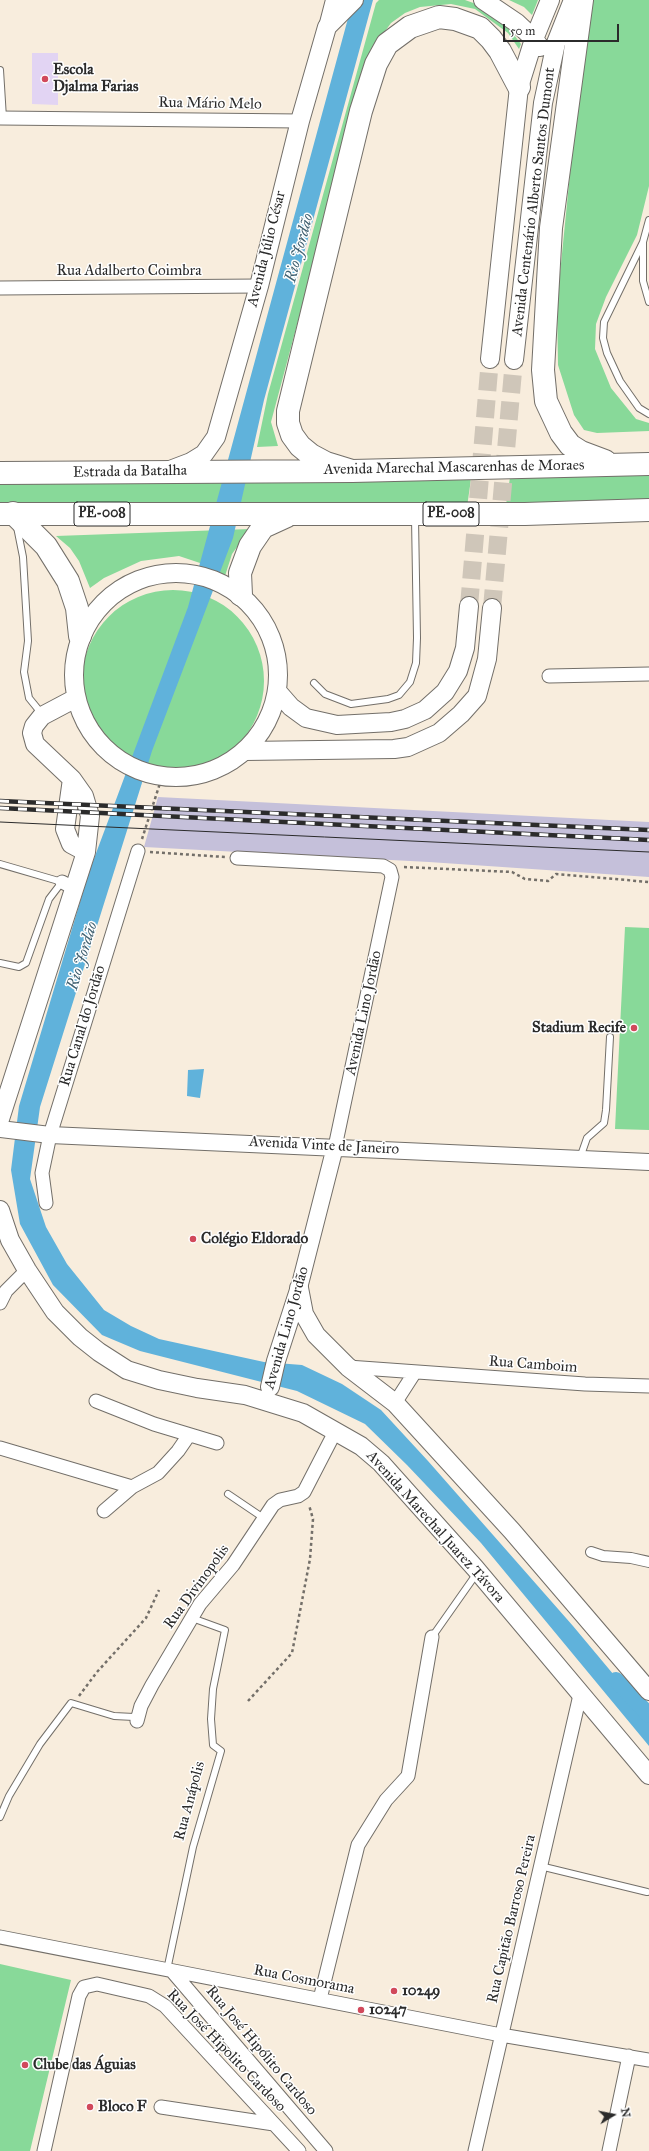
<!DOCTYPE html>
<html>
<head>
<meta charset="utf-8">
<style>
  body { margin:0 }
  #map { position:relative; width:649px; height:2151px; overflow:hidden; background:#f8eddd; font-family:"IM FELL Great Primer",serif }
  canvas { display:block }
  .north { position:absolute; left:593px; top:2095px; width:40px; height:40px; -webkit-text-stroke:3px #fff; paint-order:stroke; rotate:80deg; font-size:11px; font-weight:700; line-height:16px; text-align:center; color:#2b2b2b }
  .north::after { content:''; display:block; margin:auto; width:14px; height:18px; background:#2b2b2b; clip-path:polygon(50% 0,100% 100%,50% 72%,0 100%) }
  .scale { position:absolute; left:503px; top:24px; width:116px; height:18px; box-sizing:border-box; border:2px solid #2b2b2b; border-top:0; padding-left:5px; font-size:12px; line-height:14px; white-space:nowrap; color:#2b2b2b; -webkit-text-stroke:3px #fff; paint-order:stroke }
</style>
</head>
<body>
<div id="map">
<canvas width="649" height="2151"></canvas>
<div class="north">N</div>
<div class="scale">50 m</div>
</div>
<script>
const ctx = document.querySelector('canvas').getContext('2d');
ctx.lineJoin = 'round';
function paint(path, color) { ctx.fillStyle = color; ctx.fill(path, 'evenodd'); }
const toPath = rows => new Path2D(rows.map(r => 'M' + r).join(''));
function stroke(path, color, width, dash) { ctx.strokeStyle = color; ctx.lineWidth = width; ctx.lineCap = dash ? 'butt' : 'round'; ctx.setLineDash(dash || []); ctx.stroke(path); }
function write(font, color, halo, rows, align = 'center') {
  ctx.font = font + ' "IM FELL Great Primer",serif'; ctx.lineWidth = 3; ctx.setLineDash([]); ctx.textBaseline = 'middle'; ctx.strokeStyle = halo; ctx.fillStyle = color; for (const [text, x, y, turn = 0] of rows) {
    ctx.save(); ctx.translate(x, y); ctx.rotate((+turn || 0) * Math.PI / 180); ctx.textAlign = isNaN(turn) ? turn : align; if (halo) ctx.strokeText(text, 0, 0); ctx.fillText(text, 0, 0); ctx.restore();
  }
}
const built = toPath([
  [32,53,58,53,58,105,32,104]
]);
const industrial = toPath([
  [158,797,649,822,649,877,429,862,144,847]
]);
const green = toPath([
  [379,0,465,0,479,5,504,22,521,44,519,49,508,33,475,9,451,4,420,7,405,13,391,23,375,45,368,59,271,422,278,446,257,447,268,394,376,3],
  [509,0,538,0,532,15,524,7],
  [593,0,649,0,649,186,637,235,606,297,596,324,595,349,611,388,636,419,649,423,649,431,597,433,584,430,574,415,558,365,557,304,584,33],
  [649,475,649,501,506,505,510,477],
  [438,478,471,479,467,507,187,502,0,506,0,482],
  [250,529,232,554,225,576,206,565,179,556,141,561,104,578,90,588,79,561,70,548,56,536],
  '82 681a91 91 0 1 1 182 0a91 91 0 1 1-182 0Z',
  [625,927,649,928,649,1130,615,1129],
  [0,1964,71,1980,30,2151,0,2151]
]);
const water = toPath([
  [353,0,373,0,264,400,233,538,152,751,40,1107,30,1179,46,1227,67,1264,104,1310,131,1326,159,1339,264,1362,302,1365,342,1384,381,1410,428,1461,573,1626,649,1717,649,1746,481,1543,407,1465,365,1424,297,1391,140,1351,102,1335,53,1285,20,1224,11,1170,19,1106,89,872,188,607],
  [204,1069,200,1098,187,1096,188,1070]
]);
const canal = toPath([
  [616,1680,649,1715]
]);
const secondaryTunnel = toPath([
  [469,606,490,359],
  [492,608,514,360]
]);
const path = toPath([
  [142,839,162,777],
  [150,852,225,857],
  [404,867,512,872,525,879,548,881,556,874,649,882],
  [79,1696,97,1672,146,1618,159,1590],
  [248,1701,292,1653,310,1559,313,1519,309,1505]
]);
const service = toPath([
  [0,70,3,118],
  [649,220,643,242,643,281,649,302],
  [643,242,604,322,603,338,607,353,620,381,639,408,649,414],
  [17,527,23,557,28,641,24,672,29,698,42,714],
  [314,683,325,694,351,704,388,699,399,695,410,682,416,663,417,638,415,518],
  [0,864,62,882,49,899,26,963,19,967,0,963],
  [580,1158,587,1138,604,1123,606,1110,610,1037],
  [228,1494,265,1519],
  [432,1637,477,1573],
  [0,1817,9,1796,40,1744,71,1703,114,1716,134,1717,137,1712],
  [540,1866,647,1892],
  [167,1970,193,1847,221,1751,213,1745,211,1719,213,1689,225,1630,192,1618]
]);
const pedestrian = toPath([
  [591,1552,603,1556,631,1558,649,1562]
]);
const minor = toPath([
  [0,118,300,121],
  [0,288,259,286],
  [549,676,649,674],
  [237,858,383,866,390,870,392,877,335,1147],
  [62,882,74,888],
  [46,1203,42,1173,50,1135,138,851],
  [0,1303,6,1291,27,1270],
  [348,1367,585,1384,649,1386],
  [96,1401,154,1424,217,1443],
  [395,1403,415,1372],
  [0,1448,132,1487],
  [104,1511,132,1487,158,1473,178,1451,189,1435],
  [137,1721,141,1706,152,1685,200,1604,233,1565,273,1505,280,1500,298,1496,304,1492,336,1430],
  [0,1937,501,2035,649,2060],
  [172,1971,326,2151],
  [320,1999,358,1845,386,1800,408,1776,432,1637],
  [161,2107,274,2124],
  [44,2151,79,1996,84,1987,97,1984,149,1996,165,2006,299,2151],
  [475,2151,580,1695],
  [609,2151,629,2056]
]);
const tertiary = toPath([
  [327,27,334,0],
  [0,1129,50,1135,649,1162],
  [299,1288,335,1147]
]);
const secondary = toPath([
  [483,0,517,23,534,39,540,47],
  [490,359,519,87,534,39,550,0],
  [514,360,543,103,556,43,573,0],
  [170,470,191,462,204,454,216,437,259,286,300,121,327,27,354,0],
  '74 675a102 102 0 1 1 204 0a102 102 0 1 1-204 0Z',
  [277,691,291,707,306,718,337,725,391,722,405,719,425,710,445,692,458,671,465,648,469,606],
  [245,751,394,749,408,747,439,733,461,714,477,696,487,659,492,608],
  [72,779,65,829,71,844,86,852],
  [0,1119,86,852,90,816,84,796,72,779,35,744,32,733,34,726,42,716,76,698],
  [0,1210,10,1240,27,1270,55,1312,80,1337,99,1352,127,1370,159,1380,197,1388,245,1395,303,1413,361,1446,381,1463,475,1568,649,1775],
  [299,1288,304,1314,316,1335,348,1367,395,1403,512,1531,649,1691],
  [270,1387,276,1361,299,1290]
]);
const trunk = toPath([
  [582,0,551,228,543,370,546,401,561,433,570,445,581,452,605,461],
  [352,471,326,463,311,455,300,446,292,435,288,423,288,411,361,111,376,64,387,44,410,27,439,17,455,19,480,28,491,39,500,51,519,87],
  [0,473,352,471,649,464],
  [13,513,46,546,68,581,77,608,80,636],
  [0,514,525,514,649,510],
  [241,595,240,573,250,546,263,527,287,516]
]);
const tram = toPath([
  [0,822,649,852]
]);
const rail = toPath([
  [0,801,649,830],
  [0,808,649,840]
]);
const markers = [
  [45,79,4,"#d1495b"],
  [634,1028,4,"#d1495b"],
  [193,1239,4,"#d1495b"],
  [394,1991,4,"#d1495b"],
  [361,2010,4,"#d1495b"],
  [25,2065,4,"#d1495b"],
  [90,2107,4,"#d1495b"]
];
const shields = [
  [102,514,56],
  [451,514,56]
];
const shieldNames = [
  ["PE-008",102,514],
  ["PE-008",451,514]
];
const poiNames = [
  ["Escola",53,70],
  ["Djalma Farias",53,87],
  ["Stadium Recife",626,1028,"right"],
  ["Colégio Eldorado",201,1239],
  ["10249",402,1991],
  ["10247",369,2010],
  ["Clube das Águias",33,2065],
  ["Bloco F",98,2107]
];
const streetNames = [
  ["Rua Mário Melo",210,104,1],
  ["Avenida Centenário Alberto Santos Dumont",534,202,-83],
  ["Avenida Júlio César",267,249,-76],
  ["Rua Adalberto Coimbra",129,271],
  ["Avenida Marechal Mascarenhas de Moraes",454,468,-1],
  ["Estrada da Batalha",130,472,-1],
  ["Avenida Lino Jordão",364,1013,-78],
  ["Rua Canal do Jordão",83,1026,-73],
  ["Avenida Vinte de Janeiro",324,1146,3],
  ["Avenida Lino Jordão",287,1328,-74],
  ["Rua Camboim",533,1365,4],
  ["Avenida Marechal Juarez Távora",435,1527,48],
  ["Rua Divinopolis",197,1587,-54],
  ["Rua Anápolis",190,1801,-75],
  ["Rua Capitão Barroso Pereira",512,1919,-77],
  ["Rua Cosmorama",304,1980,11],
  ["Rua José Hipolito Cardoso",226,2051,46],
  ["Rua José Hipólito Cardoso",261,2051,50]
];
const waterNames = [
  ["Rio Jordão",300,248,-75],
  ["Rio Jordão",83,956,-73]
];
paint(built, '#e2d4f3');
paint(industrial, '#c5c0da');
paint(green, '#88d999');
paint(water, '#60b2db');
stroke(canal, '#60b2db', 16);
stroke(secondaryTunnel, '#cfc6b9', 18, [18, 9]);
stroke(service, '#736f69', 8);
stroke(pedestrian, '#736f69', 12);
stroke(minor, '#736f69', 15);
stroke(tertiary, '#736f69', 18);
stroke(secondary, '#736f69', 20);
stroke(trunk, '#736f69', 24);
stroke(path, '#736f69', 2.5, [3, 3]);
stroke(service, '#fff', 6);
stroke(pedestrian, '#fff', 10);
stroke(minor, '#fff', 13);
stroke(tertiary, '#fff', 16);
stroke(secondary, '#fff', 18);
stroke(trunk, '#fff', 22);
stroke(tram, '#2b2b2b', 1);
stroke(rail, '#2b2b2b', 4.5);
stroke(rail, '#fff', 3, [9]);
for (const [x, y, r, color] of markers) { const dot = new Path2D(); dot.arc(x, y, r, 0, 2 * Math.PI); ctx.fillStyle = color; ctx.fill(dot); stroke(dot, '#fff', 1.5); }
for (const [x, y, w] of shields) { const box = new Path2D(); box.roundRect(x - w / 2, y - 12, w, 24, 3); ctx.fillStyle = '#fff'; ctx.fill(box); stroke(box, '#2b2b2b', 1); }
write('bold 14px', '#2b2b2b', null, shieldNames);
write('bold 15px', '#2b2b2b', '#fff', poiNames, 'left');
write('15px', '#2b2b2b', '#fff', streetNames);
write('italic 16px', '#406171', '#fff', waterNames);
</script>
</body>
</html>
